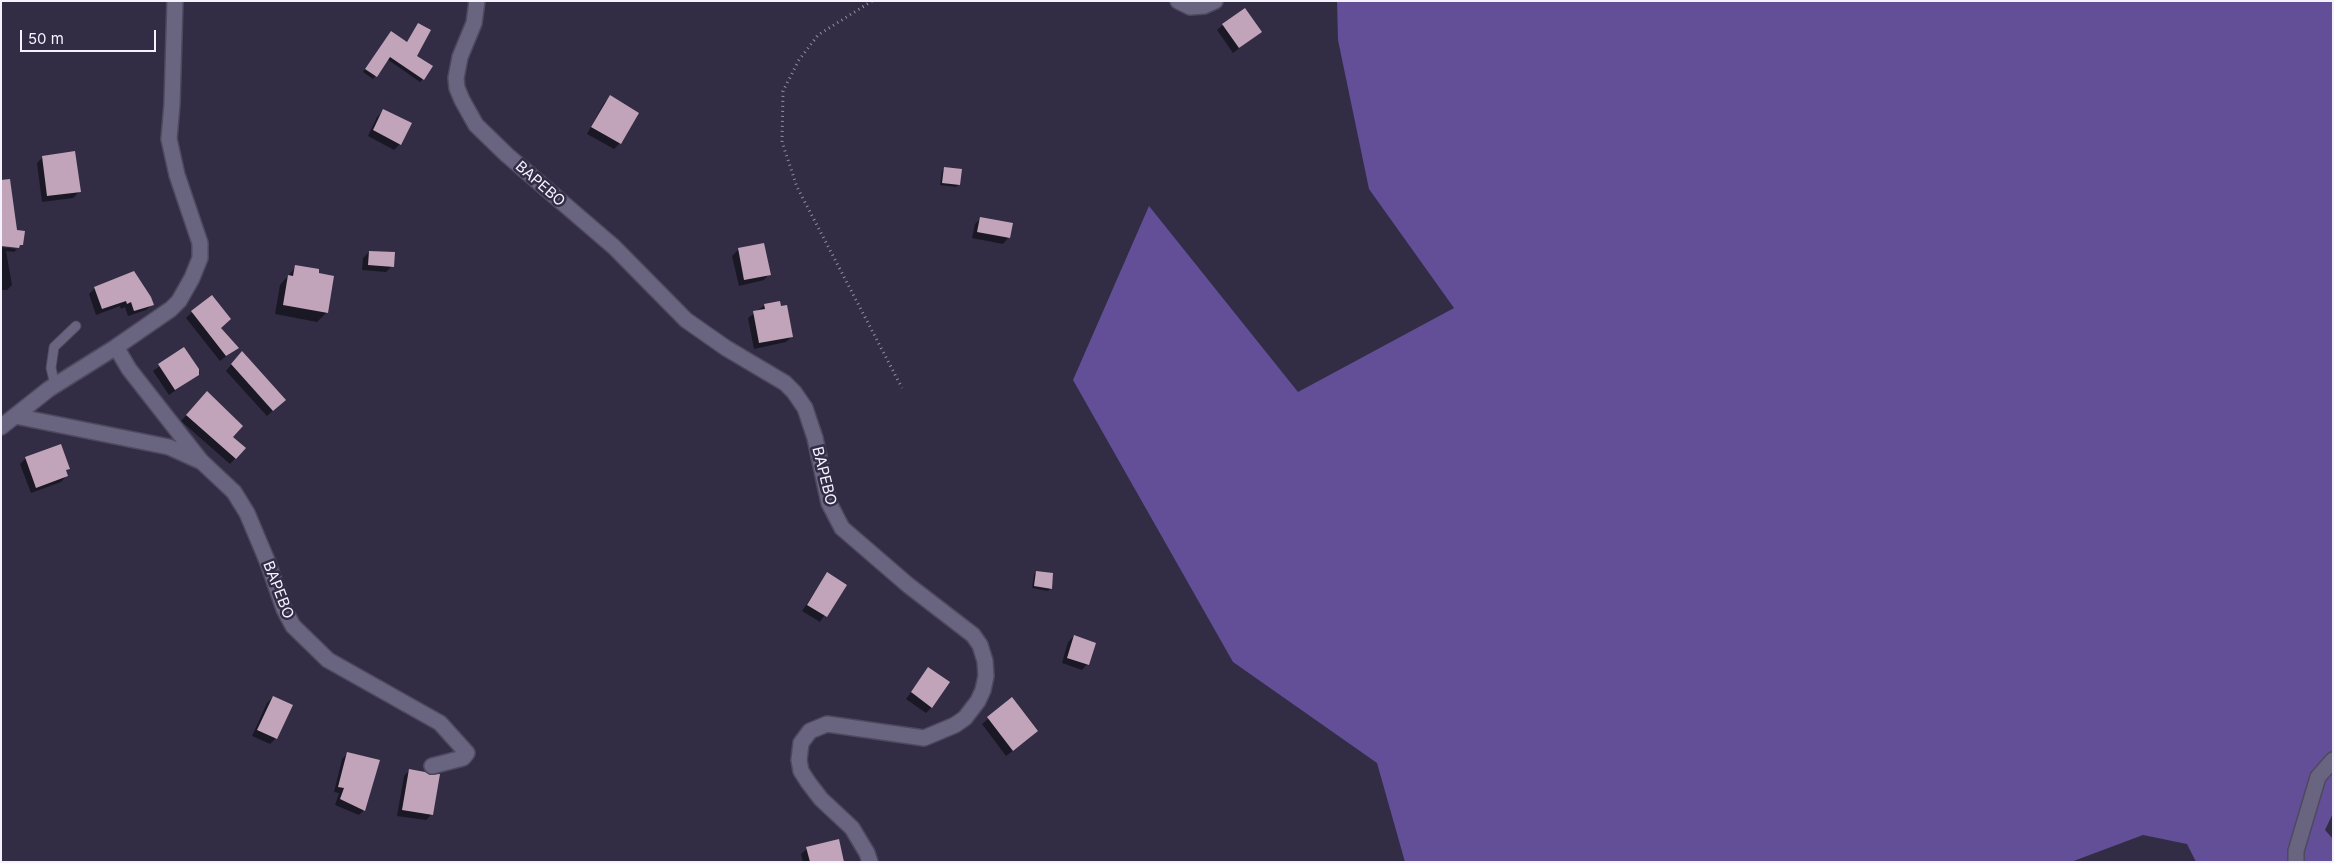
<!DOCTYPE html>
<html>
<head>
<meta charset="utf-8">
<style>
  body { margin:0 }
  #map { position:relative; width:2334px; height:863px; overflow:hidden; background:#322d45; font-family:Inter,sans-serif }
  canvas { display:block }
  .frame { position:absolute; inset:0; border:2px solid #f4f2ff; pointer-events:none }
  .scale { position:absolute; left:20px; top:30px; width:136px; height:22px; box-sizing:border-box; border:2px solid #f4f2ff; border-top:0; padding-left:6px; font-size:15px; line-height:18px; white-space:nowrap; color:#f4f2ff; -webkit-text-stroke:4px #322d45; paint-order:stroke }
</style>
</head>
<body>
<div id="map">
<canvas width="2334" height="863"></canvas>
<div class="frame"></div>
<div class="scale">50 m</div>
</div>
<script>
const ctx = document.querySelector('canvas').getContext('2d');
ctx.lineJoin = 'round';
function paint(path, color) { ctx.fillStyle = color; ctx.fill(path, 'evenodd'); }
const toPath = rows => new Path2D(rows.map(r => 'M' + r).join(''));
function stroke(path, color, width, dash) { ctx.strokeStyle = color; ctx.lineWidth = width; ctx.lineCap = dash ? 'butt' : 'round'; ctx.setLineDash(dash || []); ctx.stroke(path); }
function write(font, color, halo, rows, align = 'center') {
  ctx.font = font + ' Inter,sans-serif'; ctx.lineWidth = 5; ctx.setLineDash([]); ctx.textBaseline = 'middle'; ctx.strokeStyle = halo; ctx.fillStyle = color; for (const [text, x, y, turn = 0] of rows) {
    ctx.save(); ctx.translate(x, y); ctx.rotate((+turn || 0) * Math.PI / 180); ctx.textAlign = isNaN(turn) ? turn : align; if (halo) ctx.strokeText(text, 0, 0); ctx.fillText(text, 0, 0); ctx.restore();
  }
}
const forest = toPath([
  [1337,1,2333,1,2333,813,2325,830,2333,839,2333,862,2196,862,2187,844,2143,835,2071,862,1405,862,1377,763,1233,662,1073,380,1149,206,1298,392,1454,308,1369,189,1338,40]
]);
const shadow = toPath([
  [418,24,415,56,423,79,420,82,387,59,373,79,363,72,389,35,407,43],
  [1223,25,1260,32,1233,53,1217,30],
  [610,97,620,143,614,149,587,134,604,103],
  [383,111,400,144,394,150,368,136,377,117],
  [43,157,79,192,73,198,42,202,37,163],
  [944,169,959,184,956,187,940,185,942,171],
  [981,218,1011,224,1008,238,1003,244,972,238,975,224],
  [1,247,17,249,14,252,6,251,12,285,7,290,1,290],
  [738,250,769,274,764,280,739,286,732,256],
  [369,252,392,266,386,272,362,270,363,258],
  [296,267,333,277,326,313,317,322,275,314,280,285],
  [95,288,152,304,146,310,128,316,125,307,121,309,120,306,96,315,89,294],
  [765,305,792,336,786,342,754,349,748,318],
  [192,312,220,328,237,348,220,361,186,318],
  [184,349,200,373,169,395,153,371],
  [236,359,278,406,267,416,226,371],
  [202,398,231,437,244,449,230,464,181,421],
  [26,458,68,469,65,472,66,476,61,482,31,493,20,464],
  [1036,572,1051,588,1048,591,1032,588,1034,575],
  [827,574,845,585,820,622,802,611],
  [1074,636,1087,664,1082,670,1062,663,1068,642],
  [928,669,932,707,926,713,906,699],
  [273,697,276,738,270,744,252,736,267,703],
  [1012,699,1031,737,1006,756,982,724],
  [347,754,364,810,359,815,335,805,339,793,334,792,342,759],
  [409,771,430,776,432,814,426,820,397,816,404,776],
  [807,849,843,862,803,862,801,854]
]);
const building = toPath([
  [1245,8,1262,32,1239,48,1222,24],
  [418,23,431,30,417,56,433,66,424,80,390,57,377,77,365,69,391,31,407,42],
  [610,95,639,113,621,144,591,127],
  [383,109,412,123,401,145,373,130],
  [75,151,81,192,47,196,42,156],
  [944,167,962,169,960,185,942,183],
  [10,179,17,230,25,231,23,245,20,245,19,248,1,246,1,180],
  [980,217,1013,223,1010,238,977,232],
  [764,243,771,275,744,280,738,248],
  [369,251,395,252,394,267,368,265],
  [295,265,319,269,319,273,334,276,328,313,283,305,288,275,293,276],
  [134,271,151,297,154,305,134,311,131,302,127,304,126,301,102,309,94,287],
  [212,295,231,319,221,328,239,348,226,356,191,311],
  [780,301,781,306,787,305,793,337,759,343,753,311,765,309,764,304],
  [184,347,199,369,199,375,175,390,158,364],
  [242,351,286,400,273,411,231,364],
  [207,391,243,426,233,437,246,448,236,459,186,415],
  [61,444,70,469,66,470,68,476,36,488,25,457],
  [1036,571,1053,573,1052,589,1034,586],
  [827,572,847,585,827,617,807,605],
  [1074,635,1096,643,1089,665,1067,658],
  [928,667,950,682,932,708,911,692],
  [273,696,293,705,277,739,257,730],
  [1012,697,1038,731,1013,751,987,717],
  [347,752,380,760,365,811,340,799,344,788,338,787],
  [409,769,425,772,430,775,440,774,433,815,402,810],
  [839,839,844,862,810,862,806,847]
]);
const path = toPath([
  [872,1,818,35,799,60,783,91,782,142,797,187,902,388]
]);
const service = toPath([
  [55,385,51,368,54,347,76,326]
]);
const minor = toPath([
  [477,1,474,23,460,57,456,78,457,88,462,100,476,125,507,155,614,247,686,320,726,348,785,383,794,392,805,408,815,438,829,503,842,528,908,585,973,635,980,645,985,661,986,676,983,690,978,701,965,718,955,725,924,738,827,724,810,731,801,743,799,760,801,771,808,782,821,799,852,828,867,853,870,862],
  [1178,1,1190,7,1204,6,1215,1],
  [116,347,129,369,201,461,234,492,247,513,268,563,284,609,293,626,328,660,440,723,467,753,463,758,432,766],
  [15,416,169,447,200,461],
  [1,427,49,389,116,347,171,309,179,301,192,278,200,258,200,243,177,175,169,139,172,104,175,1],
  [2296,862,2296,851,2318,777,2333,760]
]);
const streetNames = [
  ["ВАРЕВО",540,184,41],
  ["ВАРЕВО",824,476,76],
  ["ВАРЕВО",278,590,69]
];
paint(forest, '#624f97');
paint(shadow, '#0007');
paint(building, '#c1a4b9');
stroke(service, '#4e495e', 11);
stroke(minor, '#4e495e', 18);
stroke(path, '#9390a2', 3, [1, 4]);
stroke(service, '#696480', 9);
stroke(minor, '#696480', 15);
write('15px', '#f4f2ff', '#322d45', streetNames);
</script>
</body>
</html>
